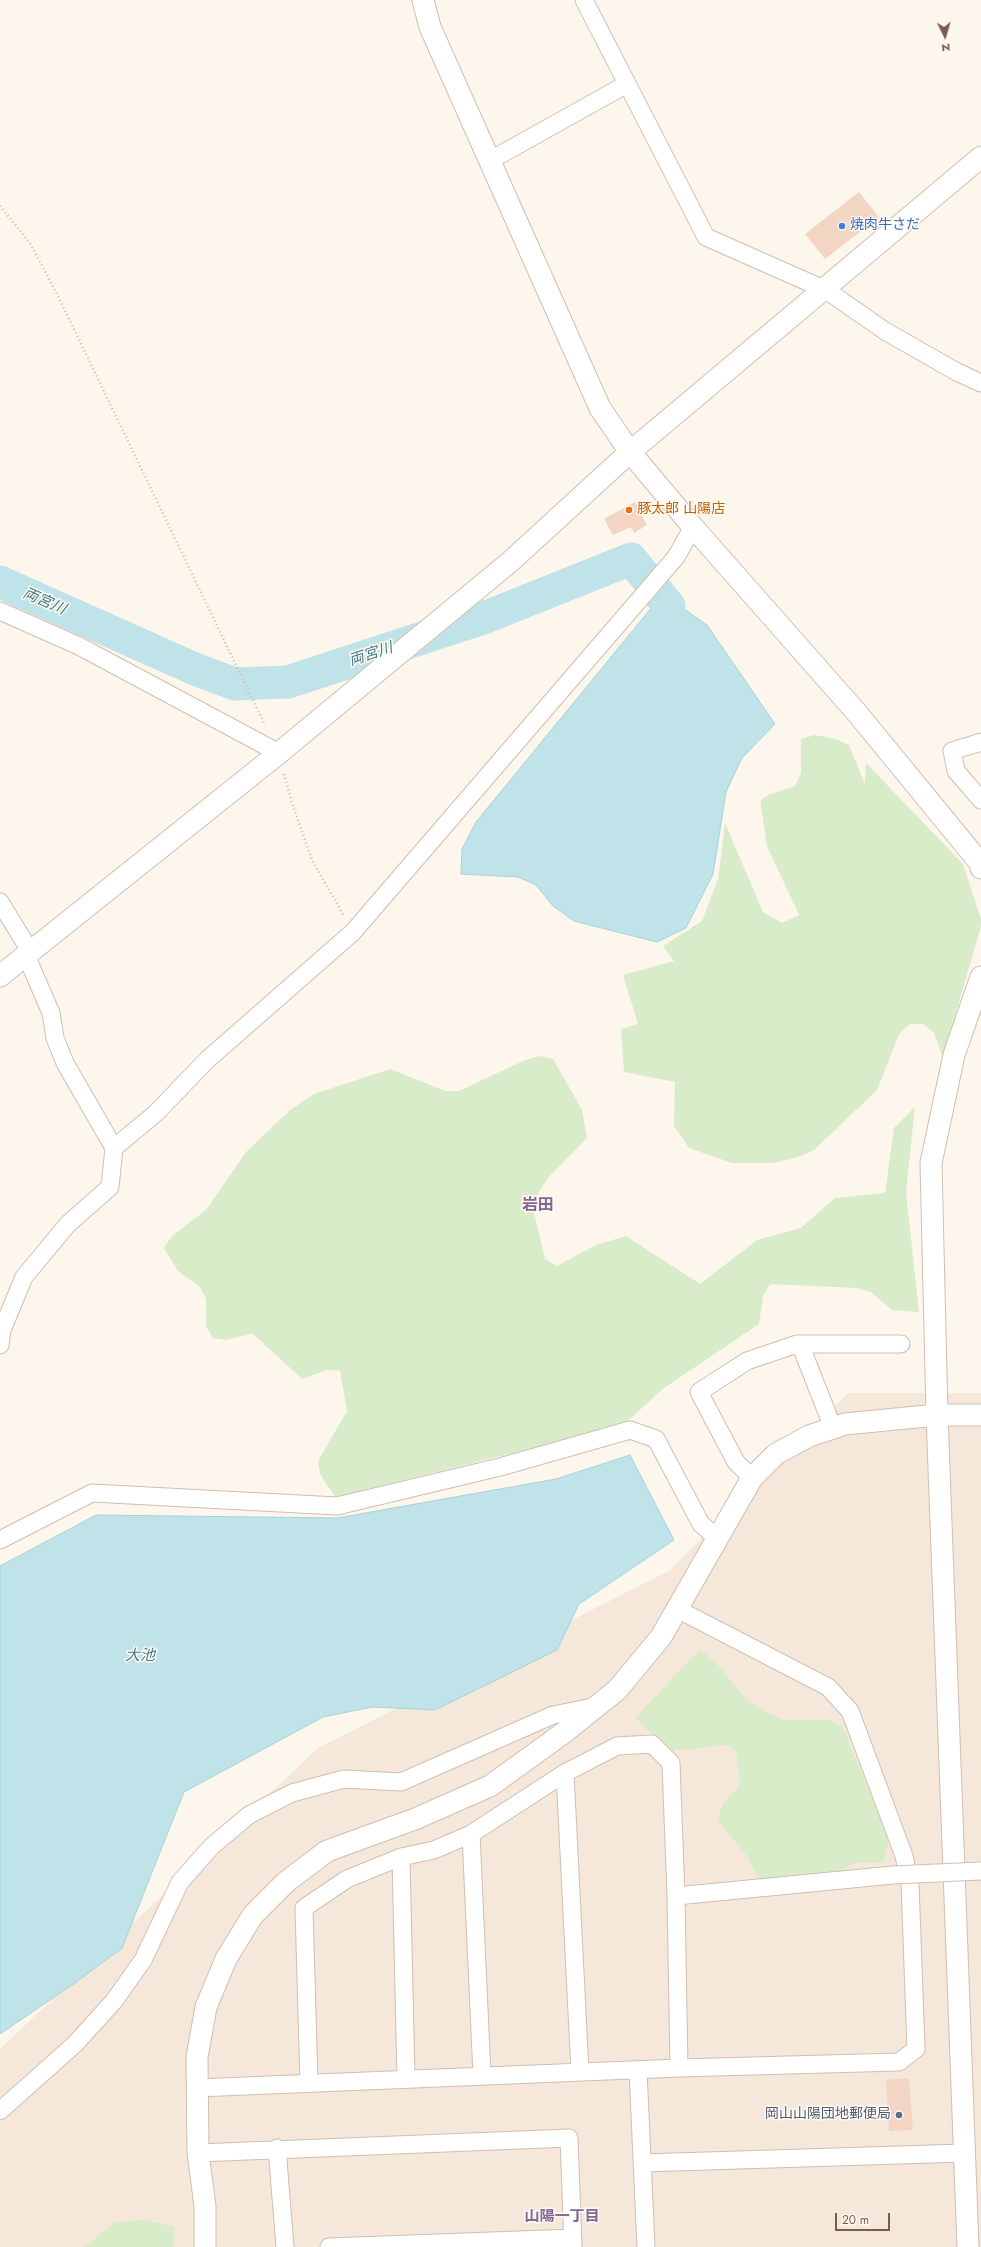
<!DOCTYPE html>
<html>
<head>
<meta charset="utf-8">
<style>
  body { margin:0 }
  #map { position:relative; width:981px; height:2247px; overflow:hidden; background:#fdf6ec; font-family:Jost,sans-serif }
  canvas { display:block }
  .north { position:absolute; left:925px; top:16px; width:40px; height:40px; -webkit-text-stroke:3px #fffaf3; paint-order:stroke; rotate:175deg; font-size:11px; font-weight:700; line-height:16px; text-align:center; color:#7a5c4d }
  .north::after { content:''; display:block; margin:auto; width:14px; height:18px; background:#7a5c4d; clip-path:polygon(50% 0,100% 100%,50% 72%,0 100%) }
  .scale { position:absolute; left:835px; top:2213px; width:55px; height:18px; box-sizing:border-box; border:2px solid #7a5c4d; border-top:0; padding-left:5px; font-size:12px; line-height:14px; white-space:nowrap; color:#7a5c4d; -webkit-text-stroke:3px #fffaf3; paint-order:stroke }
</style>
</head>
<body>
<div id="map">
<canvas width="981" height="2247"></canvas>
<div class="north">N</div>
<div class="scale">20 m</div>
</div>
<script>
const ctx = document.querySelector('canvas').getContext('2d');
ctx.lineJoin = 'round';
function paint(path, color) { ctx.fillStyle = color; ctx.fill(path, 'evenodd'); }
const toPath = rows => new Path2D(rows.map(r => 'M' + r).join(''));
function stroke(path, color, width, dash) { ctx.strokeStyle = color; ctx.lineWidth = width; ctx.lineCap = dash ? 'butt' : 'round'; ctx.setLineDash(dash || []); ctx.stroke(path); }
function write(font, color, halo, rows, align = 'center') {
  ctx.font = font + ' Jost,"Noto Sans JP",sans-serif'; ctx.lineWidth = 3; ctx.setLineDash([]); ctx.textBaseline = 'middle'; ctx.strokeStyle = halo; ctx.fillStyle = color; for (const [text, x, y, turn = 0] of rows) {
    ctx.save(); ctx.translate(x, y); ctx.rotate((+turn || 0) * Math.PI / 180); ctx.textAlign = isNaN(turn) ? turn : align; if (halo) ctx.strokeText(text, 0, 0); ctx.fillText(text, 0, 0); ctx.restore();
  }
}
const residential = toPath([
  [848,1393,981,1393,981,2247,0,2247,0,2049,318,1748,669,1571]
]);
const green = toPath([
  [815,735,836,739,849,745,865,784,866,763,963,864,981,919,981,926,943,1058,934,1033,923,1024,910,1024,899,1034,877,1090,814,1150,801,1156,773,1163,732,1163,689,1148,674,1126,675,1082,624,1072,621,1029,638,1024,623,975,674,961,663,946,702,921,718,879,725,823,763,912,782,923,799,915,767,846,761,806,761,800,768,795,795,786,801,773,801,739],
  [539,1056,553,1059,582,1110,587,1138,547,1179,532,1204,545,1259,557,1266,596,1245,626,1236,700,1284,757,1240,801,1228,835,1198,885,1193,894,1128,915,1107,906,1192,919,1312,892,1310,871,1292,857,1288,770,1284,763,1296,759,1324,664,1388,622,1426,335,1497,320,1474,318,1461,347,1411,340,1371,327,1370,302,1379,252,1333,227,1340,213,1338,206,1326,206,1299,200,1287,178,1271,164,1248,172,1236,206,1210,246,1152,290,1110,314,1094,390,1069,445,1091,459,1091,525,1060],
  [700,1649,722,1669,740,1693,764,1711,784,1720,829,1720,842,1726,889,1839,884,1862,853,1863,837,1874,759,1880,747,1856,720,1823,718,1817,723,1803,738,1787,740,1780,736,1752,729,1746,722,1745,687,1750,668,1750,635,1718],
  [145,2220,174,2227,174,2247,84,2247,115,2222]
]);
const water = toPath([
  [677,604,707,625,775,724,742,758,726,792,713,874,686,928,657,942,574,921,553,906,536,885,518,877,461,874,462,849,476,822,652,607,677,604],
  [630,1455,674,1540,579,1604,557,1650,435,1710,372,1707,323,1717,184,1792,122,1948,72,1985,0,2034,0,1566,96,1515,337,1518,556,1479,630,1455]
]);
const river = toPath([
  [0,582,197,670,235,684,288,682,486,617,631,559,669,606,664,651]
]);
const building = toPath([
  [859,192,879,217,825,259,805,234],
  [635,502,647,525,634,533,631,527,613,535,604,519],
  [909,2078,913,2130,889,2131,886,2080]
]);
const path = toPath([
  [0,206,30,243,57,294,265,725],
  [284,774,292,803,312,860,344,916]
]);
const minor = toPath([
  [584,0,706,237,826,290,885,331,957,372,981,383],
  [489,161,627,84],
  [0,611,79,646,279,753],
  [981,742,952,751,956,771,981,800],
  [0,902,30,951],
  [26,955,51,1013,55,1038,65,1063,114,1148],
  [800,1344,833,1428],
  [0,1345,2,1330,24,1277,68,1224,110,1187,114,1148,156,1113,207,1060,353,932,676,557,693,527],
  [752,1478,736,1462,699,1392,747,1361,797,1344,901,1344],
  [0,1540,92,1493,337,1506,500,1467,630,1430,656,1439,701,1524,717,1538],
  [565,1773,580,2072],
  [471,1834,482,2075],
  [401,1857,406,2079],
  [676,1896,893,1875],
  [638,2070,646,2247],
  [309,2083,304,1908,347,1879,401,1857,434,1850,471,1834,565,1773,617,1746,652,1744,671,1763,676,1896,679,2068],
  [197,2088,679,2068,899,2062,916,2049,910,1883,904,1856,850,1711,828,1687,677,1609],
  [0,2111,75,2044,114,2001,143,1960,180,1882,212,1846,249,1815,292,1793,344,1779,401,1782,553,1715,598,1706],
  [277,2148,285,2247],
  [198,2153,569,2138,573,2247],
  [642,2163,964,2153],
  [329,2247,573,2238]
]);
const tertiary = toPath([
  [423,0,430,27,600,408,630,452,693,527,857,713,980,863,981,868],
  [0,976,279,753,511,561,630,452,981,157],
  [205,2247,205,2206,198,2153,197,2057,206,2007,226,1959,253,1915,286,1882,327,1851,415,1819,490,1786,562,1734,617,1690,661,1637,752,1478,776,1454,809,1436,845,1424,937,1415,981,1415],
  [968,2247,937,1415,931,1163,954,1055,981,977]
]);
const minorBridge = toPath([
  [893,1875,981,1871]
]);
const markers = [
  [842,226,4,"#3f7fe0"],
  [629,510,4,"#e8710a"],
  [899,2115,4,"#5c6f8a"]
];
const shopNames = [
  ["焼肉牛さだ",850,226]
];
const foodNames = [
  ["豚太郎 山陽店",637,510]
];
const serviceNames = [
  ["岡山山陽団地郵便局",891,2115]
];
const waterNames = [
  ["両宮川",44,602,24],
  ["両宮川",371,655,-18],
  ["大池",140,1656]
];
const neighbourhoodNames = [
  ["山陽一丁目",562,2217]
];
const quarterNames = [
  ["岩田",538,1206]
];
paint(residential, '#f5e8da');
paint(green, '#d8ecc9');
paint(water, '#bfe3e8');
stroke(water, '#a5d3da', 1);
stroke(river, '#bfe3e8', 33);
paint(building, '#f3d5c3');
stroke(minor, '#d1beb0', 19);
stroke(tertiary, '#d1beb0', 23);
stroke(path, '#d9b8a5', 2.5, [1, 3]);
stroke(minor, '#fff', 17);
stroke(tertiary, '#fff', 21);
stroke(minorBridge, '#d1beb0', 19, []);
stroke(minorBridge, '#fff', 17);
for (const [x, y, r, color] of markers) { const dot = new Path2D(); dot.arc(x, y, r, 0, 2 * Math.PI); ctx.fillStyle = color; ctx.fill(dot); stroke(dot, '#fffaf3', 1.5); }
write('14px', '#366cbe', '#fffaf3', shopNames, 'left');
write('14px', '#c56008', '#fffaf3', foodNames, 'left');
write('14px', '#4e5e75', '#fffaf3', serviceNames, 'right');
write('italic 15px', '#437c86', '#fffaf3', waterNames);
write('bold 15px', '#846695', '#fffaf3', neighbourhoodNames);
write('bold 16px', '#846695', '#fffaf3', quarterNames);
</script>
</body>
</html>
